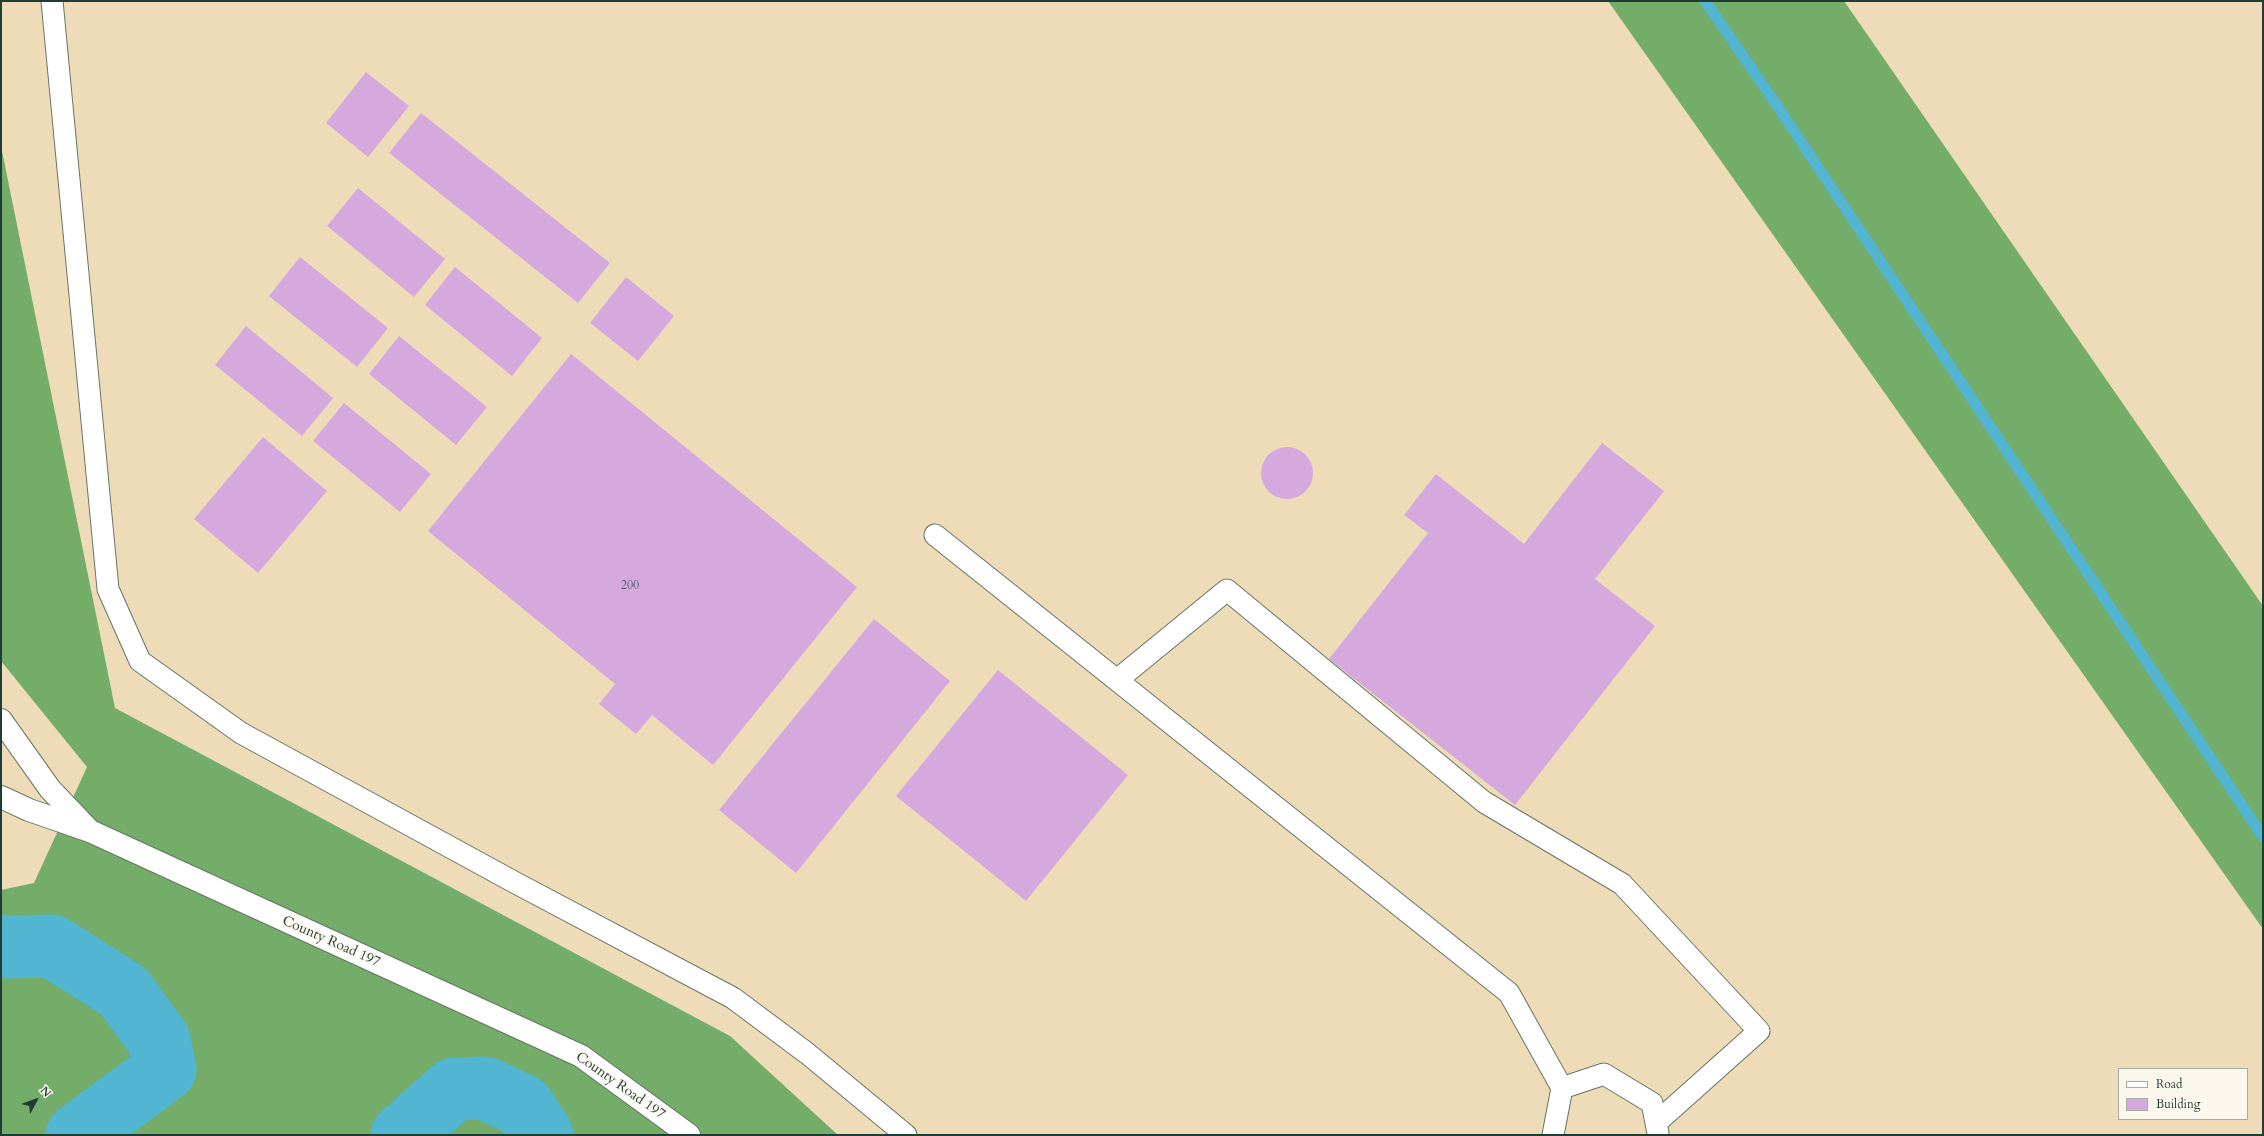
<!DOCTYPE html>
<html>
<head>
<meta charset="utf-8">
<style>
  body { margin:0 }
  #map { position:relative; width:2264px; height:1136px; overflow:hidden; background:#eedcb9; font-family:Cardo,serif }
  canvas { display:block }
  .frame { position:absolute; inset:0; border:2px solid #1f3d34; pointer-events:none }
  .legend { position:absolute; left:2118px; top:1068px; width:130px; height:52px; box-sizing:border-box; background:#fbf7ec; border:1px solid #a3ada2; margin:0; padding:5px 7px; list-style:none; font-size:12px; color:#1f3d34 }
  .legend li { display:flex; align-items:center; gap:8px; height:20px }
  .legend b { width:20px; border:1px solid #a3ada2 }
  .north { position:absolute; left:16px; top:1080px; width:40px; height:40px; -webkit-text-stroke:3px #fbf7ec; paint-order:stroke; rotate:49deg; font-size:11px; font-weight:700; line-height:16px; text-align:center; color:#1f3d34 }
  .north::after { content:''; display:block; margin:auto; width:14px; height:18px; background:#1f3d34; clip-path:polygon(50% 0,100% 100%,50% 72%,0 100%) }
</style>
</head>
<body>
<div id="map">
<canvas width="2264" height="1136"></canvas>
<div class="frame"></div>
<ul class="legend">
<li><b style="height:5px;background:#fff"></b>Road</li>
<li><b style="height:11px;background:#d5a9de"></b>Building</li>
</ul>
<div class="north">N</div>
</div>
<script>
const ctx = document.querySelector('canvas').getContext('2d');
ctx.lineJoin = 'round';
function paint(path, color) { ctx.fillStyle = color; ctx.fill(path, 'evenodd'); }
const toPath = rows => new Path2D(rows.map(r => 'M' + r).join(''));
function stroke(path, color, width, dash) { ctx.strokeStyle = color; ctx.lineWidth = width; ctx.lineCap = dash ? 'butt' : 'round'; ctx.setLineDash(dash || []); ctx.stroke(path); }
function write(font, color, halo, rows, align = 'center') {
  ctx.font = font + ' Cardo,serif'; ctx.lineWidth = 3; ctx.setLineDash([]); ctx.textBaseline = 'middle'; ctx.strokeStyle = halo; ctx.fillStyle = color; for (const [text, x, y, turn = 0] of rows) {
    ctx.save(); ctx.translate(x, y); ctx.rotate((+turn || 0) * Math.PI / 180); ctx.textAlign = isNaN(turn) ? turn : align; if (halo) ctx.strokeText(text, 0, 0); ctx.fillText(text, 0, 0); ctx.restore();
  }
}
const forest = toPath([
  [1608,1,1844,1,2263,606,2263,929],
  [1,146,115,708,730,1036,838,1135,1,1135,1,890,34,883,87,767,1,661]
]);
const stream = toPath([
  [1705,1,1776,104,2263,837]
]);
const river = toPath([
  [1,947,52,946,123,991,159,1040,165,1070,77,1135],
  [402,1135,454,1089,485,1088,523,1106,542,1135]
]);
const building = toPath([
  [366,72,409,106,368,157,326,123],
  [421,113,610,263,578,303,389,153],
  [358,188,445,259,414,297,327,226],
  [300,257,388,328,357,367,269,296],
  [455,267,542,338,512,376,425,305],
  [626,277,674,316,638,361,590,323],
  [246,326,333,398,302,436,215,365],
  [399,336,487,407,456,445,369,374],
  [571,354,857,587,713,765,652,715,636,734,599,704,615,684,428,531],
  [344,403,431,474,400,512,313,441],
  [263,437,327,491,258,573,194,519],
  [1602,443,1664,491,1595,579,1655,626,1515,805,1329,659,1428,533,1404,515,1436,474,1524,544],
  '1261 473a26 26 0 1 1 52 0a26 26 0 1 1-52 0Z',
  [874,619,950,681,796,873,719,810],
  [998,670,1128,775,1026,901,896,796]
]);
const lane = toPath([
  [52,1,108,589,140,661,241,733,514,882,733,998,808,1054,906,1135],
  [935,535,1509,993,1562,1088,1553,1135],
  [1117,680,1227,590,1484,802,1622,884,1759,1031,1656,1123],
  [1562,1088,1604,1074,1652,1103,1658,1133]
]);
const street = toPath([
  [1,797,29,810,90,831]
]);
const secondary = toPath([
  [1,720,50,789,90,831,581,1056,689,1135]
]);
const numberNames = [
  ["200",630,586]
];
const streetNames = [
  ["County Road 197",331,942,24],
  ["County Road 197",620,1086,35]
];
paint(forest, '#74ac6a');
stroke(stream, '#52b5d1', 11);
stroke(river, '#52b5d1', 63);
paint(building, '#d5a9de');
stroke(lane, '#677563', 23);
stroke(street, '#677563', 24);
stroke(secondary, '#677563', 24);
stroke(lane, '#fff', 21);
stroke(street, '#fff', 22);
stroke(secondary, '#fff', 22);
write('12px', '#4c585e', null, numberNames);
write('14px', '#1f3d34', '#fbf7ec', streetNames);
</script>
</body>
</html>
